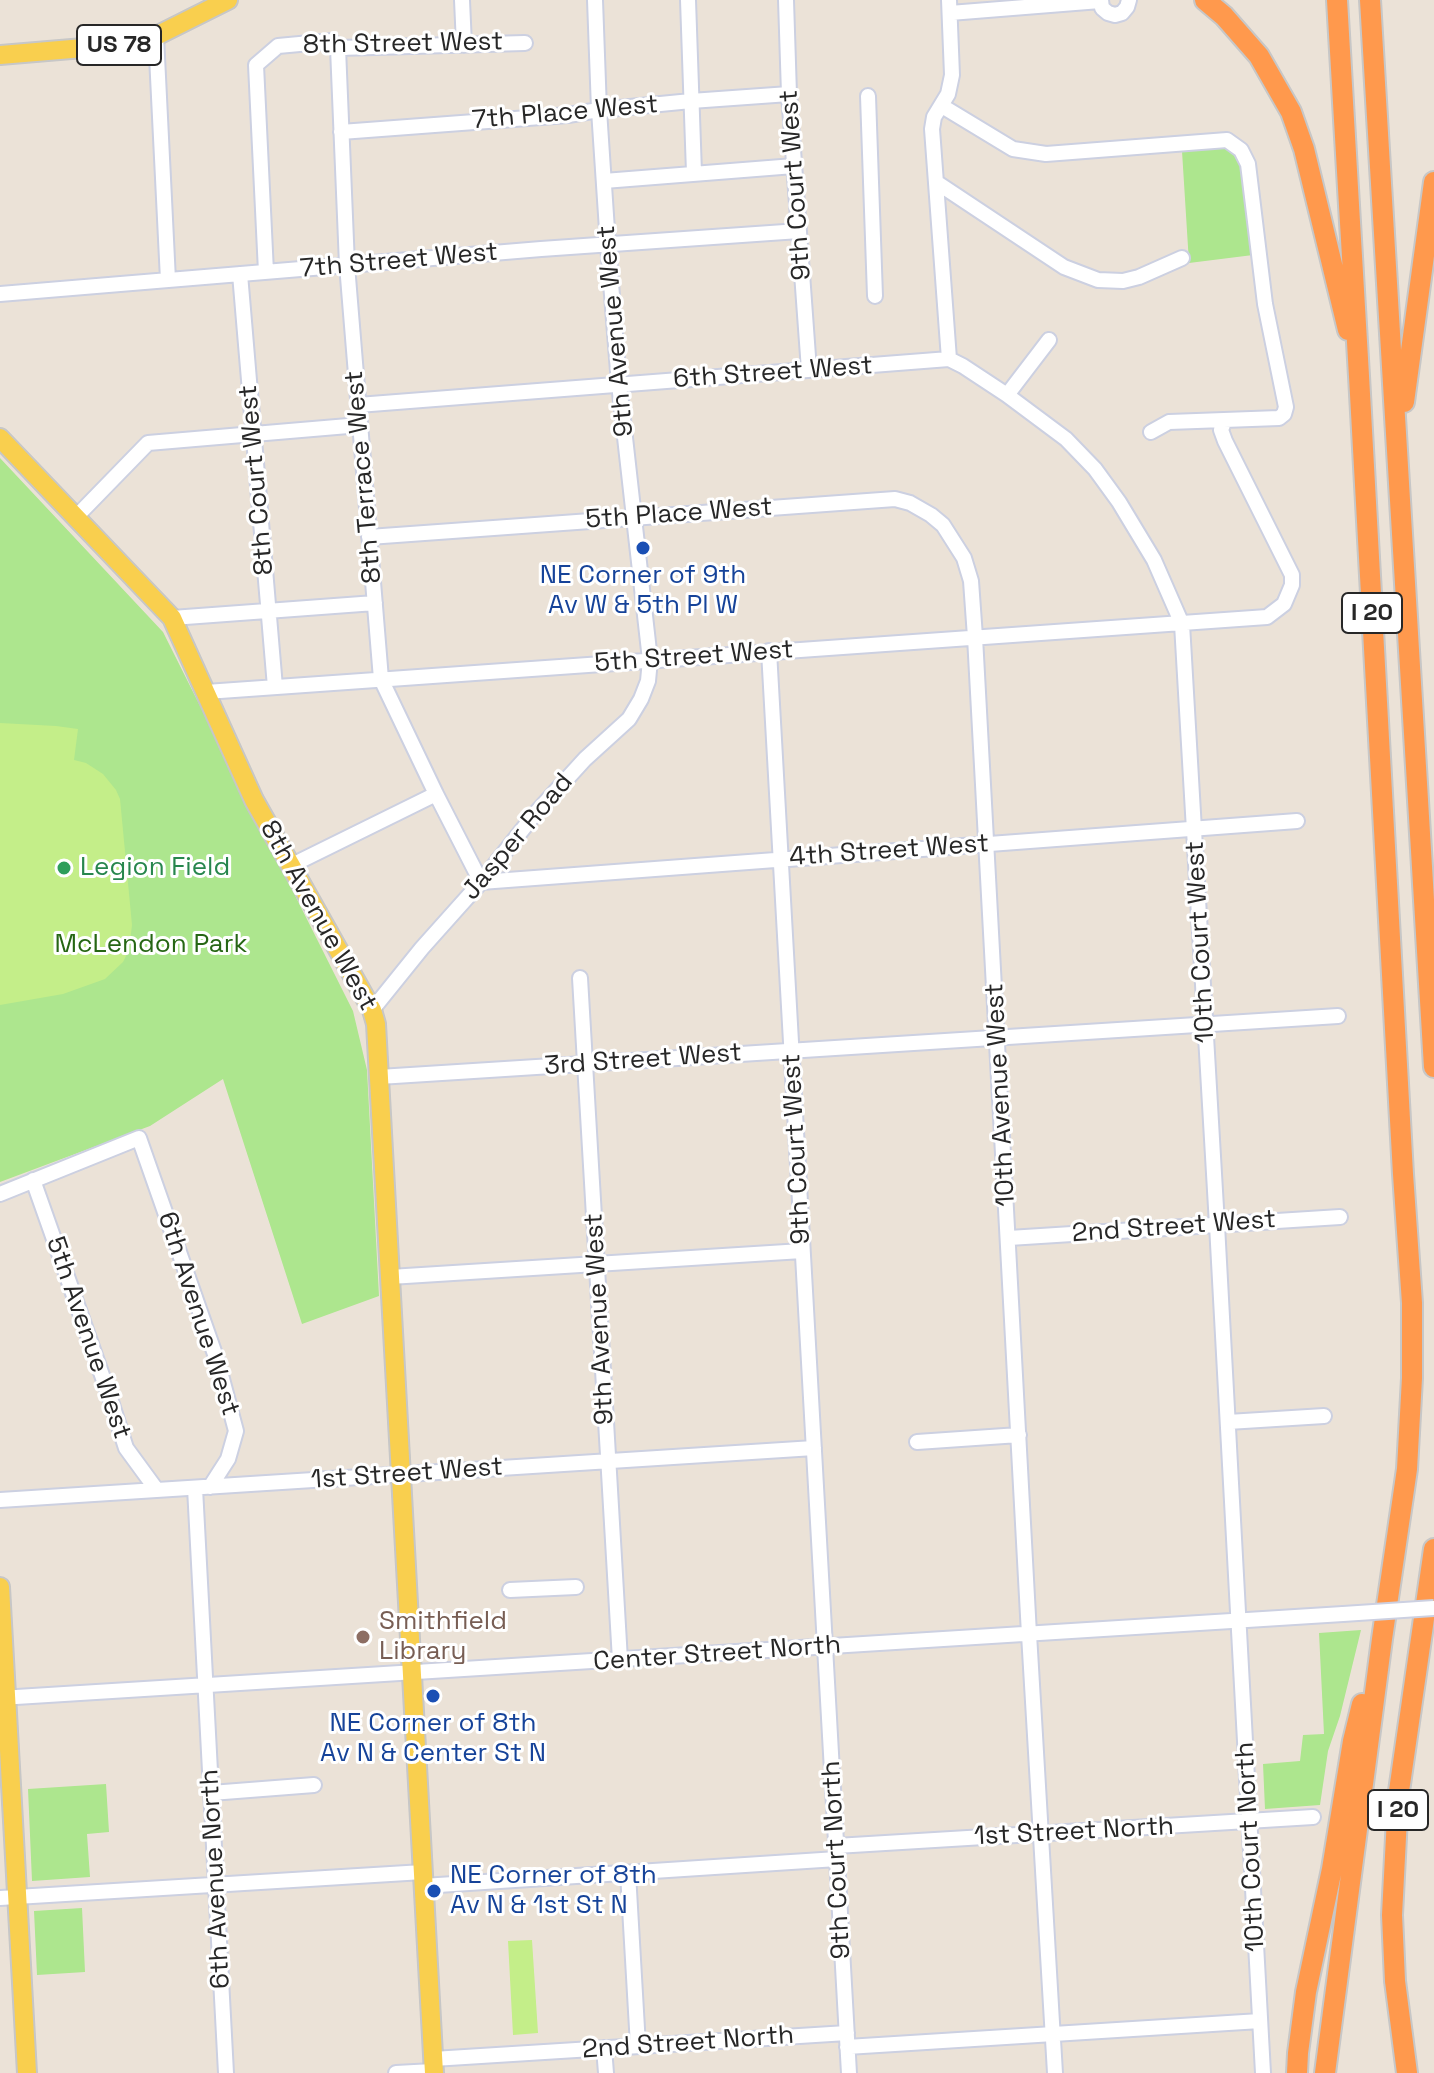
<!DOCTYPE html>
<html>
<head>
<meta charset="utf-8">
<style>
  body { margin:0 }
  canvas { display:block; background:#ebe2d7 }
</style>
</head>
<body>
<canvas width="1434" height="2073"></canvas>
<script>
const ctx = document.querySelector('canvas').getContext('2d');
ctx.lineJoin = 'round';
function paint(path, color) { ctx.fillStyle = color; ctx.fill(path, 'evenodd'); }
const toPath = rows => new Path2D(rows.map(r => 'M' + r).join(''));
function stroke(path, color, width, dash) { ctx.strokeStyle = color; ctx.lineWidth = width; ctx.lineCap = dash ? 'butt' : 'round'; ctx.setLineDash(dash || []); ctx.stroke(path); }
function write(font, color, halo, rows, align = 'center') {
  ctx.font = font + ' "Space Grotesk",sans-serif'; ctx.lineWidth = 6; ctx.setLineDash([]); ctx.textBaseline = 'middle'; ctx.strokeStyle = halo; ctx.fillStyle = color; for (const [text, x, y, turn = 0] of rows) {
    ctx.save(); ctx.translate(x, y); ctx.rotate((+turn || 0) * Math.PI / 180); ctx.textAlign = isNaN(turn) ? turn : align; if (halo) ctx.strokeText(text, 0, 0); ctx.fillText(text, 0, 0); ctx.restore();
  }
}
const green = toPath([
  [1222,147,1233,150,1239,157,1243,168,1253,255,1189,263,1182,151],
  [0,458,163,632,353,1011,367,1070,379,1296,302,1324,223,1079,150,1126,0,1182],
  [1361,1630,1340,1716,1328,1751,1320,1805,1265,1809,1263,1764,1300,1761,1303,1735,1324,1734,1319,1633],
  [106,1784,109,1832,87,1834,90,1877,32,1881,28,1789],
  [82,1908,85,1972,37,1975,34,1911]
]);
const pitch = toPath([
  [0,723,56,726,78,729,74,760,86,763,103,774,116,790,120,799,132,925,129,950,123,962,105,979,63,994,0,1005],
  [532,1940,538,2033,513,2035,508,1941]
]);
const minor = toPath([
  [462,0,464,45],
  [688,0,694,173],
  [786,0,789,94,809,370],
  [1101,0,1102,8,1108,13,1115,15,1122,13,1127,7,1129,0],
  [950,13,1100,1],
  [156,36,168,280],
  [338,48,347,265,381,679,436,794,481,882,1297,821],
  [868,96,875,296],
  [942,106,1013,149,1046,154,1227,140,1241,150,1248,164,1265,304,1286,407,1284,414,1279,418,1169,422,1151,432],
  [341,132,568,115,599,110,691,101,789,94],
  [604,181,794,166],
  [936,182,1064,267,1098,280,1123,281,1139,277,1182,258],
  [266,272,256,65,278,46,332,41,338,48,525,43],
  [240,274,275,687],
  [0,294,541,249,799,231],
  [949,359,932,129,934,117,948,94,952,75,949,0],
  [1007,395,1049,340],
  [358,405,949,359,963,366,1007,395,1066,439,1095,469,1119,502,1154,560,1182,624,1217,1225,1263,2073],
  [76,517,148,443,360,425],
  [369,537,895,499,910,503,931,515,943,525,964,558,971,581,975,637,1029,1634,1055,2073],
  [172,618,375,603],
  [769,651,849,2073],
  [206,692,1267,617,1284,604,1292,585,1292,575,1225,441,1221,430,1224,422],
  [290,866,436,794],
  [580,978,620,1660],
  [372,1010,422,948,481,882,534,815,585,759,629,719,641,699,648,681,650,660,619,384,608,245,599,110,595,0],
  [379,1077,1338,1016],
  [33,1180,109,1395,126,1448,156,1489],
  [0,1194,139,1138,217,1360,236,1431,228,1459,210,1487],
  [1009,1238,1340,1217],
  [390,1277,802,1251],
  [1228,1422,1324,1416],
  [917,1442,1019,1435],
  [195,1488,226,2073],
  [0,1500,814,1448],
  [510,1590,576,1587],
  [0,1698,1343,1614],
  [211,1793,314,1785],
  [836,1846,1313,1817],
  [628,1873,638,2046],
  [423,1886,837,1859],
  [0,1898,423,1872],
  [847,2047,1260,2021],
  [604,2048,606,2073],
  [433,2059,847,2033],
  [396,2073,433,2071]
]);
const major = toPath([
  [0,55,119,45,156,36,228,0],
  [0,438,172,618,254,800,372,1010,376,1024,434,2073],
  [0,1587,27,2073]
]);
const highway = toPath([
  [1205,0,1224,16,1259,56,1291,112,1304,149,1348,330],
  [1370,0,1434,1067],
  [1404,402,1434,182],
  [1297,2073,1298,2053,1306,1992,1332,1869,1353,1741,1362,1704],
  [1325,2073,1382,1639,1407,1469,1412,1378,1412,1303,1403,1174,1359,376,1337,0],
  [1407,2073,1395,1981,1392,1915,1398,1798,1434,1549]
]);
const minorBridge = toPath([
  [1343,1614,1434,1608]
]);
const markers = [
  [643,548,8,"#1a4fb4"],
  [64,868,8,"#2e9e5b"],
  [363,1637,8,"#8d6e63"],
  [433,1696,8,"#1a4fb4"],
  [434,1891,8,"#1a4fb4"]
];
const shields = [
  [119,45,84],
  [1372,613,60],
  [1398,1810,60]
];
const shieldNames = [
  ["US 78",119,45],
  ["I 20",1372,613],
  ["I 20",1398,1810]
];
const streetNames = [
  ["8th Street West",403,44,-1],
  ["7th Place West",565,113,-5],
  ["9th Court West",796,185,-94],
  ["7th Street West",399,261,-5],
  ["9th Avenue West",616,331,-95],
  ["6th Street West",773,373,-4],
  ["8th Terrace West",364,477,-95],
  ["8th Court West",257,480,-95],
  ["5th Place West",679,514,-4],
  ["5th Street West",694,657,-4],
  ["Jasper Road",518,837,-50],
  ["4th Street West",889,851,-4],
  ["8th Avenue West",318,916,61],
  ["10th Court West",1201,942,-93],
  ["3rd Street West",643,1060,-4],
  ["10th Avenue West",1001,1095,-93],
  ["9th Court West",797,1149,-93],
  ["2nd Street West",1174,1227,-4],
  ["6th Avenue West",198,1314,72],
  ["9th Avenue West",600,1319,-93],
  ["5th Avenue West",88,1338,71],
  ["1st Street West",407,1474,-4],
  ["Center Street North",717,1654,-4],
  ["1st Street North",1074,1832,-3],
  ["10th Court North",1251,1847,-93],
  ["9th Court North",837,1860,-93],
  ["6th Avenue North",216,1879,-93],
  ["2nd Street North",688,2043,-4]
];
const transitNames = [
  ["NE Corner of 9th",643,576],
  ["Av W & 5th Pl W",643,606],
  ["NE Corner of 8th",433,1724],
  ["Av N & Center St N",433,1754],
  ["NE Corner of 8th",450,1876,"left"],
  ["Av N & 1st St N",450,1906,"left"]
];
const leisureNames = [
  ["Legion Field",80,868]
];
const parkNames = [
  ["McLendon Park",151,945]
];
const educationNames = [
  ["Smithfield",379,1622],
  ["Library",379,1652]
];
paint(green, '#ade68e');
paint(pitch, '#c4ee89');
stroke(minor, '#ccd0e1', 18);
stroke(major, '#c7c7c7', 22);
stroke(highway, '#c7c7c7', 24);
stroke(minor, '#fff', 14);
stroke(major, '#f9cf4e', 18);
stroke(highway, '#ff994d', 20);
stroke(minorBridge, '#ccd0e1', 18, []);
stroke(minorBridge, '#fff', 14);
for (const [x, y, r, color] of markers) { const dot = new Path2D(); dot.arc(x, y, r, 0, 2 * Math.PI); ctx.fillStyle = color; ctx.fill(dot); stroke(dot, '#fff', 3); }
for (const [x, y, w] of shields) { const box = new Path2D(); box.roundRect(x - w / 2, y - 20, w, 40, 6); ctx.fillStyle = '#fff'; ctx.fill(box); stroke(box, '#272727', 2); }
write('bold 24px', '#272727', null, shieldNames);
write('26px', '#272727', '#fff', streetNames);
write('26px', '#164399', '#fff', transitNames);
write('26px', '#27864d', '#fff', leisureNames, 'left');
write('26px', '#266614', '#fff', parkNames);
write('26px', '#785e54', '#fff', educationNames, 'left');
</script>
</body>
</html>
